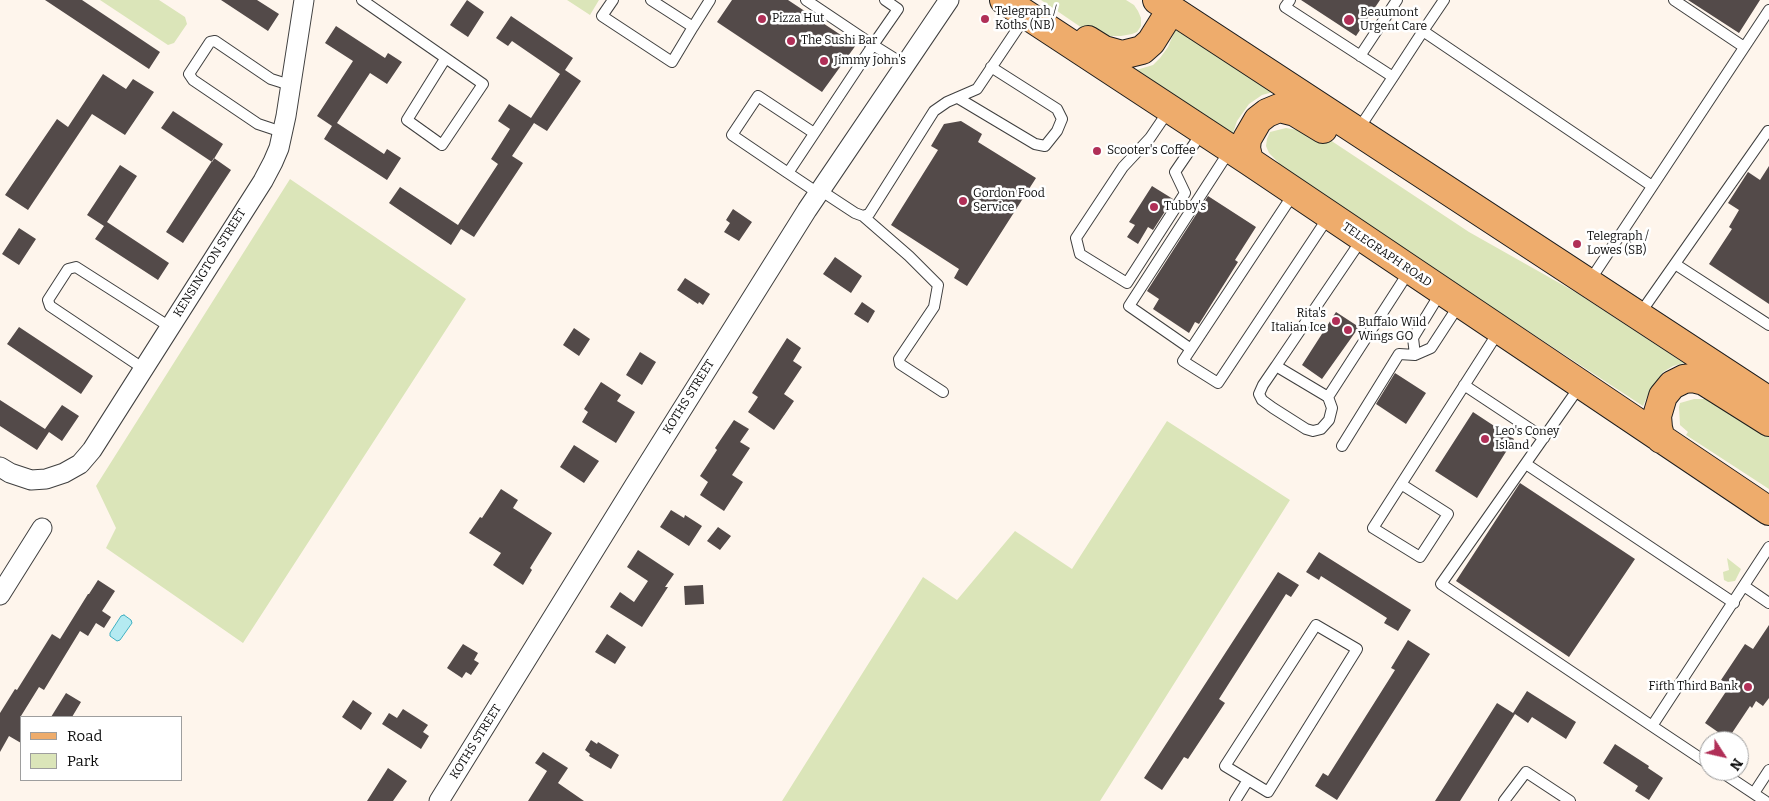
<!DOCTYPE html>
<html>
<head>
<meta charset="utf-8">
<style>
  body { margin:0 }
  #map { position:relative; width:1769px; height:801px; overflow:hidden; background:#fef5ec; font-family:Bitter,serif }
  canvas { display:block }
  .legend { position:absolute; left:20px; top:716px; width:162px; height:65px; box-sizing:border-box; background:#fff; border:1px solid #9e9e9e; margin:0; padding:6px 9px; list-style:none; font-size:15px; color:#0c0c0c }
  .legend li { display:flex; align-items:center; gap:10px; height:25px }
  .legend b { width:25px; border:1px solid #9e9e9e }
  .north { position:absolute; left:1699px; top:731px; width:50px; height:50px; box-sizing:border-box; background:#fff; border:1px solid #9e9e9e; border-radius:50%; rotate:125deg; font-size:14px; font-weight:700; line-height:20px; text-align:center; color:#0c0c0c }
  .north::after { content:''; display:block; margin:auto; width:18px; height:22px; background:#b02f57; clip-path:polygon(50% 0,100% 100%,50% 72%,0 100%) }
</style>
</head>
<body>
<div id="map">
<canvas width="1769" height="801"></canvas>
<ul class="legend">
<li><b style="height:6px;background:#eeac6c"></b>Road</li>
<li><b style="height:14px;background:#dbe5b9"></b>Park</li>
</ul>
<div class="north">N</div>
</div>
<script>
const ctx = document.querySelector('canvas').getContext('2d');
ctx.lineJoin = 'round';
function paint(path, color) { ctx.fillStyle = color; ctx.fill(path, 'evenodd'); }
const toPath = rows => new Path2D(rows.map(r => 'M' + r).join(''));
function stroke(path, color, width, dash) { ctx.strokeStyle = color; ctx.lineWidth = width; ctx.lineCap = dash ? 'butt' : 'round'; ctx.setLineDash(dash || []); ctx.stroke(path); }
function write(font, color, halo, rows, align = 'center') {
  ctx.font = font + ' Bitter,serif'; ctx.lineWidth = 5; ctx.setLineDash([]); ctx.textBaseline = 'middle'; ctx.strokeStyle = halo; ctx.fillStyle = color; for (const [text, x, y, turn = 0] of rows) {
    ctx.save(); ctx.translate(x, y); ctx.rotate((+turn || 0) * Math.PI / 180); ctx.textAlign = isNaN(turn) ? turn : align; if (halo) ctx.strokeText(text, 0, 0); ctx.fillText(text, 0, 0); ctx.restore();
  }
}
const green = toPath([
  [100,0,159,0,185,17,187,24,174,43,168,45],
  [567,0,599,0,590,15],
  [1041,0,1126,0,1134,5,1138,11,1141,18,1141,26,1137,32,1132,34,1121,36,1111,36,1088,32],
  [1176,28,1273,92,1262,95,1249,104,1237,121,1232,136,1133,71,1153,65,1160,58,1168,47],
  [1286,128,1321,134,1469,232,1577,293,1684,363,1673,366,1663,372,1650,390,1643,406,1277,167,1279,163,1269,153,1266,146,1267,139,1270,132],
  [290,179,466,299,243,643,106,548,116,528,96,486],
  [1694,399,1705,399,1719,402,1769,428,1769,489,1686,435,1688,432,1680,425,1679,407,1680,403],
  [1167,421,1290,500,1100,801,782,801,923,577,957,600,1015,531,1072,569],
  [1727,558,1741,569,1735,581,1728,582,1724,580,1723,572,1729,570]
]);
const water = toPath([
  [124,615,131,620,132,623,120,640,117,641,110,636,110,633,121,616,124,615]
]);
const building = toPath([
  [45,0,82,0,160,52,149,69],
  [221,0,257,0,279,14,268,31],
  [467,0,484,12,468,37,450,25],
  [732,0,788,0,856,45,822,92,717,22],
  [1301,0,1380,0,1356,36],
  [1688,0,1760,0,1739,33],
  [511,16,573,58,565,70,581,81,547,131,534,123,512,156,523,163,474,237,461,229,451,245,389,203,400,187,458,225,498,164,491,159,510,129,498,121,509,104,531,118,560,74,512,41,508,46,496,38],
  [336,26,385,58,388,53,402,62,387,84,370,73,337,123,384,154,387,149,401,158,387,180,324,139,332,126,317,116,353,61,325,43],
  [103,74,126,89,133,79,154,92,125,135,92,114,28,210,5,195,57,119,68,127],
  [173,111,223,144,212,162,161,128],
  [961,121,982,134,978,142,1036,178,967,286,954,278,959,269,891,225,938,150,931,146,944,124],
  [214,158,231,170,183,243,166,232],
  [120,165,137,176,107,222,169,263,158,280,95,239,104,226,87,215],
  [1769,166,1769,304,1709,264,1732,229,1729,227,1739,210,1728,203,1748,172,1760,180],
  [1152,186,1173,199,1153,230,1148,227,1138,244,1127,237,1135,225,1129,222],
  [1208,196,1256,227,1235,260,1238,262,1199,324,1195,322,1189,333,1153,309,1159,299,1147,291],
  [733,209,752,222,739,241,724,232,730,223,726,220],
  [19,228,36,239,19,265,2,254],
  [835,257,862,276,851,293,823,274],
  [685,278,710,294,703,305,699,302,698,304,677,290],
  [862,302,875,311,868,323,854,314],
  [1336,312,1359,327,1322,379,1302,365],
  [19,327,93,376,81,394,7,344],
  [574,328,590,339,579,356,563,345],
  [787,338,801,348,793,361,802,367,784,394,794,401,774,430,748,412,758,397,752,393],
  [640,352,656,362,642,385,626,375],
  [1395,373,1426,393,1406,424,1376,404],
  [601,382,621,395,617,401,635,412,616,443,582,422,588,412,584,409],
  [0,400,45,429,62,405,79,416,62,441,49,432,37,450,0,426],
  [1473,412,1514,439,1477,498,1435,471],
  [734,420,749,429,740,442,750,448,732,475,743,482,724,511,700,495,708,482,700,476,717,450,715,448],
  [574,445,599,461,584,483,560,467],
  [1520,483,1635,559,1569,657,1456,581],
  [501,489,518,500,513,508,552,533,530,568,532,570,523,585,493,565,501,553,469,533,480,517,482,518],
  [671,510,684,518,685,515,702,526,689,546,660,527],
  [718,527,731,536,720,550,707,541],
  [638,550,674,574,665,587,668,587,642,627,610,607,620,592,634,602,648,581,627,567],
  [1319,552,1411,610,1398,631,1384,623,1387,618,1321,576,1319,580,1306,572],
  [1278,572,1299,585,1291,597,1286,594,1219,699,1225,703,1188,759,1184,757,1162,790,1144,778],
  [98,580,115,591,102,611,111,617,104,628,96,623,88,636,80,631,44,690,39,687,21,716,21,743,9,736,0,752,0,713,15,689,17,690,52,634,60,639,88,594,89,594],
  [703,585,704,604,685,605,684,586],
  [1769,625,1769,698,1763,706,1756,701,1752,708,1750,706,1728,739,1705,723,1727,690,1725,689,1728,684,1721,680,1745,644,1753,649],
  [607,634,626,647,615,664,595,652],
  [1408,640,1430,654,1337,800,1315,786,1323,773,1328,776,1395,670,1391,668],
  [463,644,478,653,474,660,479,663,471,675,466,672,462,678,447,668],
  [1527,691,1576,722,1566,739,1532,717,1528,723,1515,714,1460,801,1435,801,1497,703,1513,713],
  [66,693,81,702,72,717,51,717],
  [353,700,372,713,361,730,342,717],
  [403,709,428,725,423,732,429,736,421,749,382,724,389,713,397,718],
  [591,740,597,744,598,742,619,755,611,769,589,756,590,754,585,750],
  [1615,744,1649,766,1648,768,1663,778,1649,800,1635,791,1638,786,1603,763],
  [543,752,568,768,558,783,584,801,528,801,547,771,535,763],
  [388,768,407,781,393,801,367,801]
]);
const lane = toPath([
  [362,0,483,84,442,145,407,120,445,59],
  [613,0,602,16,672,62,693,27],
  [651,0,693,27,710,0],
  [806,0,873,45,788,173,818,193],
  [885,0,898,9,873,45,905,65],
  [1290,0,1285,7,1393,77,1358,130],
  [1674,0,1744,47],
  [1423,31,1444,0],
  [1360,56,1397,0],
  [1393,77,1423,31,1652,186],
  [958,98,1035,144,1045,146,1057,131,1062,119,1057,109,991,67],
  [1169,110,1150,138,1123,167,1076,238,1080,254,1127,283,1185,193,1175,172,1203,131],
  [282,132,258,124,193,80,189,74,210,42,215,41,271,79,290,85],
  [788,173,732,135,758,96,814,133],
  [820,190,855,213,863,216,869,214,934,111,947,102,977,89,1026,16],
  [1294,193,1183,361,1218,383,1329,216],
  [863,216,909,256,938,285,934,307,899,359,900,364,943,392],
  [1362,239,1276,366,1328,397,1410,270],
  [1675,264,1769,325],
  [1589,282,1769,10],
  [1639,315,1768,131,1769,132],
  [1191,349,1129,306,1230,150],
  [1415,355,1413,338,1441,292],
  [1276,366,1263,385,1259,394,1262,400,1273,408,1306,429,1313,431,1321,429,1329,420,1332,408,1328,397],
  [144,369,50,306,48,300,68,269,76,267,170,327],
  [1464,385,1544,438],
  [1580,386,1441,584,1652,726],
  [1342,446,1399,354,1415,355,1431,348,1459,305],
  [1526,464,1734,603],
  [1401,484,1448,514,1420,557,1373,528,1499,331],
  [1744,586,1769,603],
  [1316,625,1357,649,1268,792,1225,766,1316,625],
  [1709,764,1652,726,1769,547],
  [1720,771,1765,801],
  [1754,793,1769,770],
  [1235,801,1248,780],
  [1504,801,1526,772,1570,801]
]);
const street = toPath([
  [0,467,10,473,31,480,46,479,64,473,80,464,92,450,263,181,273,162,279,148,286,116,304,0],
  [0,595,42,528],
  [439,801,634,486,807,210,949,0]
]);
const primary = toPath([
  [1004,0,1249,161,1769,511],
  [1157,0,1769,401],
  [1088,40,1104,50,1122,55,1142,50,1151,42,1171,10],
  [1249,161,1246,148,1247,139,1258,120,1267,113,1279,108,1295,112,1323,129],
  [1661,439,1658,428,1657,416,1663,396,1672,385,1684,379,1692,378,1704,381,1769,422]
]);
const markers = [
  [762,19,5,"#b02f57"],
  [985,19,5,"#b02f57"],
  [1349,20,6,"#b02f57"],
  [791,41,5,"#b02f57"],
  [824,61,5,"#b02f57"],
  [1097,151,5,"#b02f57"],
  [963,201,5,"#b02f57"],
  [1154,207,5,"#b02f57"],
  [1577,244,5,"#b02f57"],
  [1336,321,5,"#b02f57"],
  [1348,330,5,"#b02f57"],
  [1485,439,5,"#b02f57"],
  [1748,687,5,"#b02f57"]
];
const poiNames = [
  ["Telegraph /",995,12],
  ["Koths (NB)",995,26],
  ["Beaumont",1360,13],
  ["Urgent Care",1360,27],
  ["Pizza Hut",772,19],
  ["The Sushi Bar",801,41],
  ["Jimmy John's",834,61],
  ["Scooter's Coffee",1107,151],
  ["Gordon Food",973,194],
  ["Service",973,208],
  ["Tubby's",1164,207],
  ["Telegraph /",1587,237],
  ["Lowes (SB)",1587,251],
  ["Rita's",1326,314,"right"],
  ["Italian Ice",1326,328,"right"],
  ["Buffalo Wild",1358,323],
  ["Wings GO",1358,337],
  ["Leo's Coney",1495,432],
  ["Island",1495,446],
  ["Fifth Third Bank",1738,687,"right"]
];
const streetNames = [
  ["TELEGRAPH ROAD",1387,255,34],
  ["KENSINGTON STREET",210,263,-58],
  ["KOTHS STREET",689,397,-58],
  ["KOTHS STREET",476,742,-58]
];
paint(green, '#dbe5b9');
paint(water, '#b4eaf1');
stroke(water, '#41b0c2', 1);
paint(building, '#534a49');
stroke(lane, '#3f3f3f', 12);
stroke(street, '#3f3f3f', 21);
stroke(primary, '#1d1d1d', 30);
stroke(lane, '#fff', 10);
stroke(street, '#fff', 19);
stroke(primary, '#eeac6c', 28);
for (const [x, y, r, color] of markers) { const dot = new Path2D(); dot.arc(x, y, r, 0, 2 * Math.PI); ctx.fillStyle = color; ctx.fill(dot); stroke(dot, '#fff', 2); }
write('12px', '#0c0c0c', '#fff', poiNames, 'left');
write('12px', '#0c0c0c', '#fff', streetNames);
</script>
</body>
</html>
